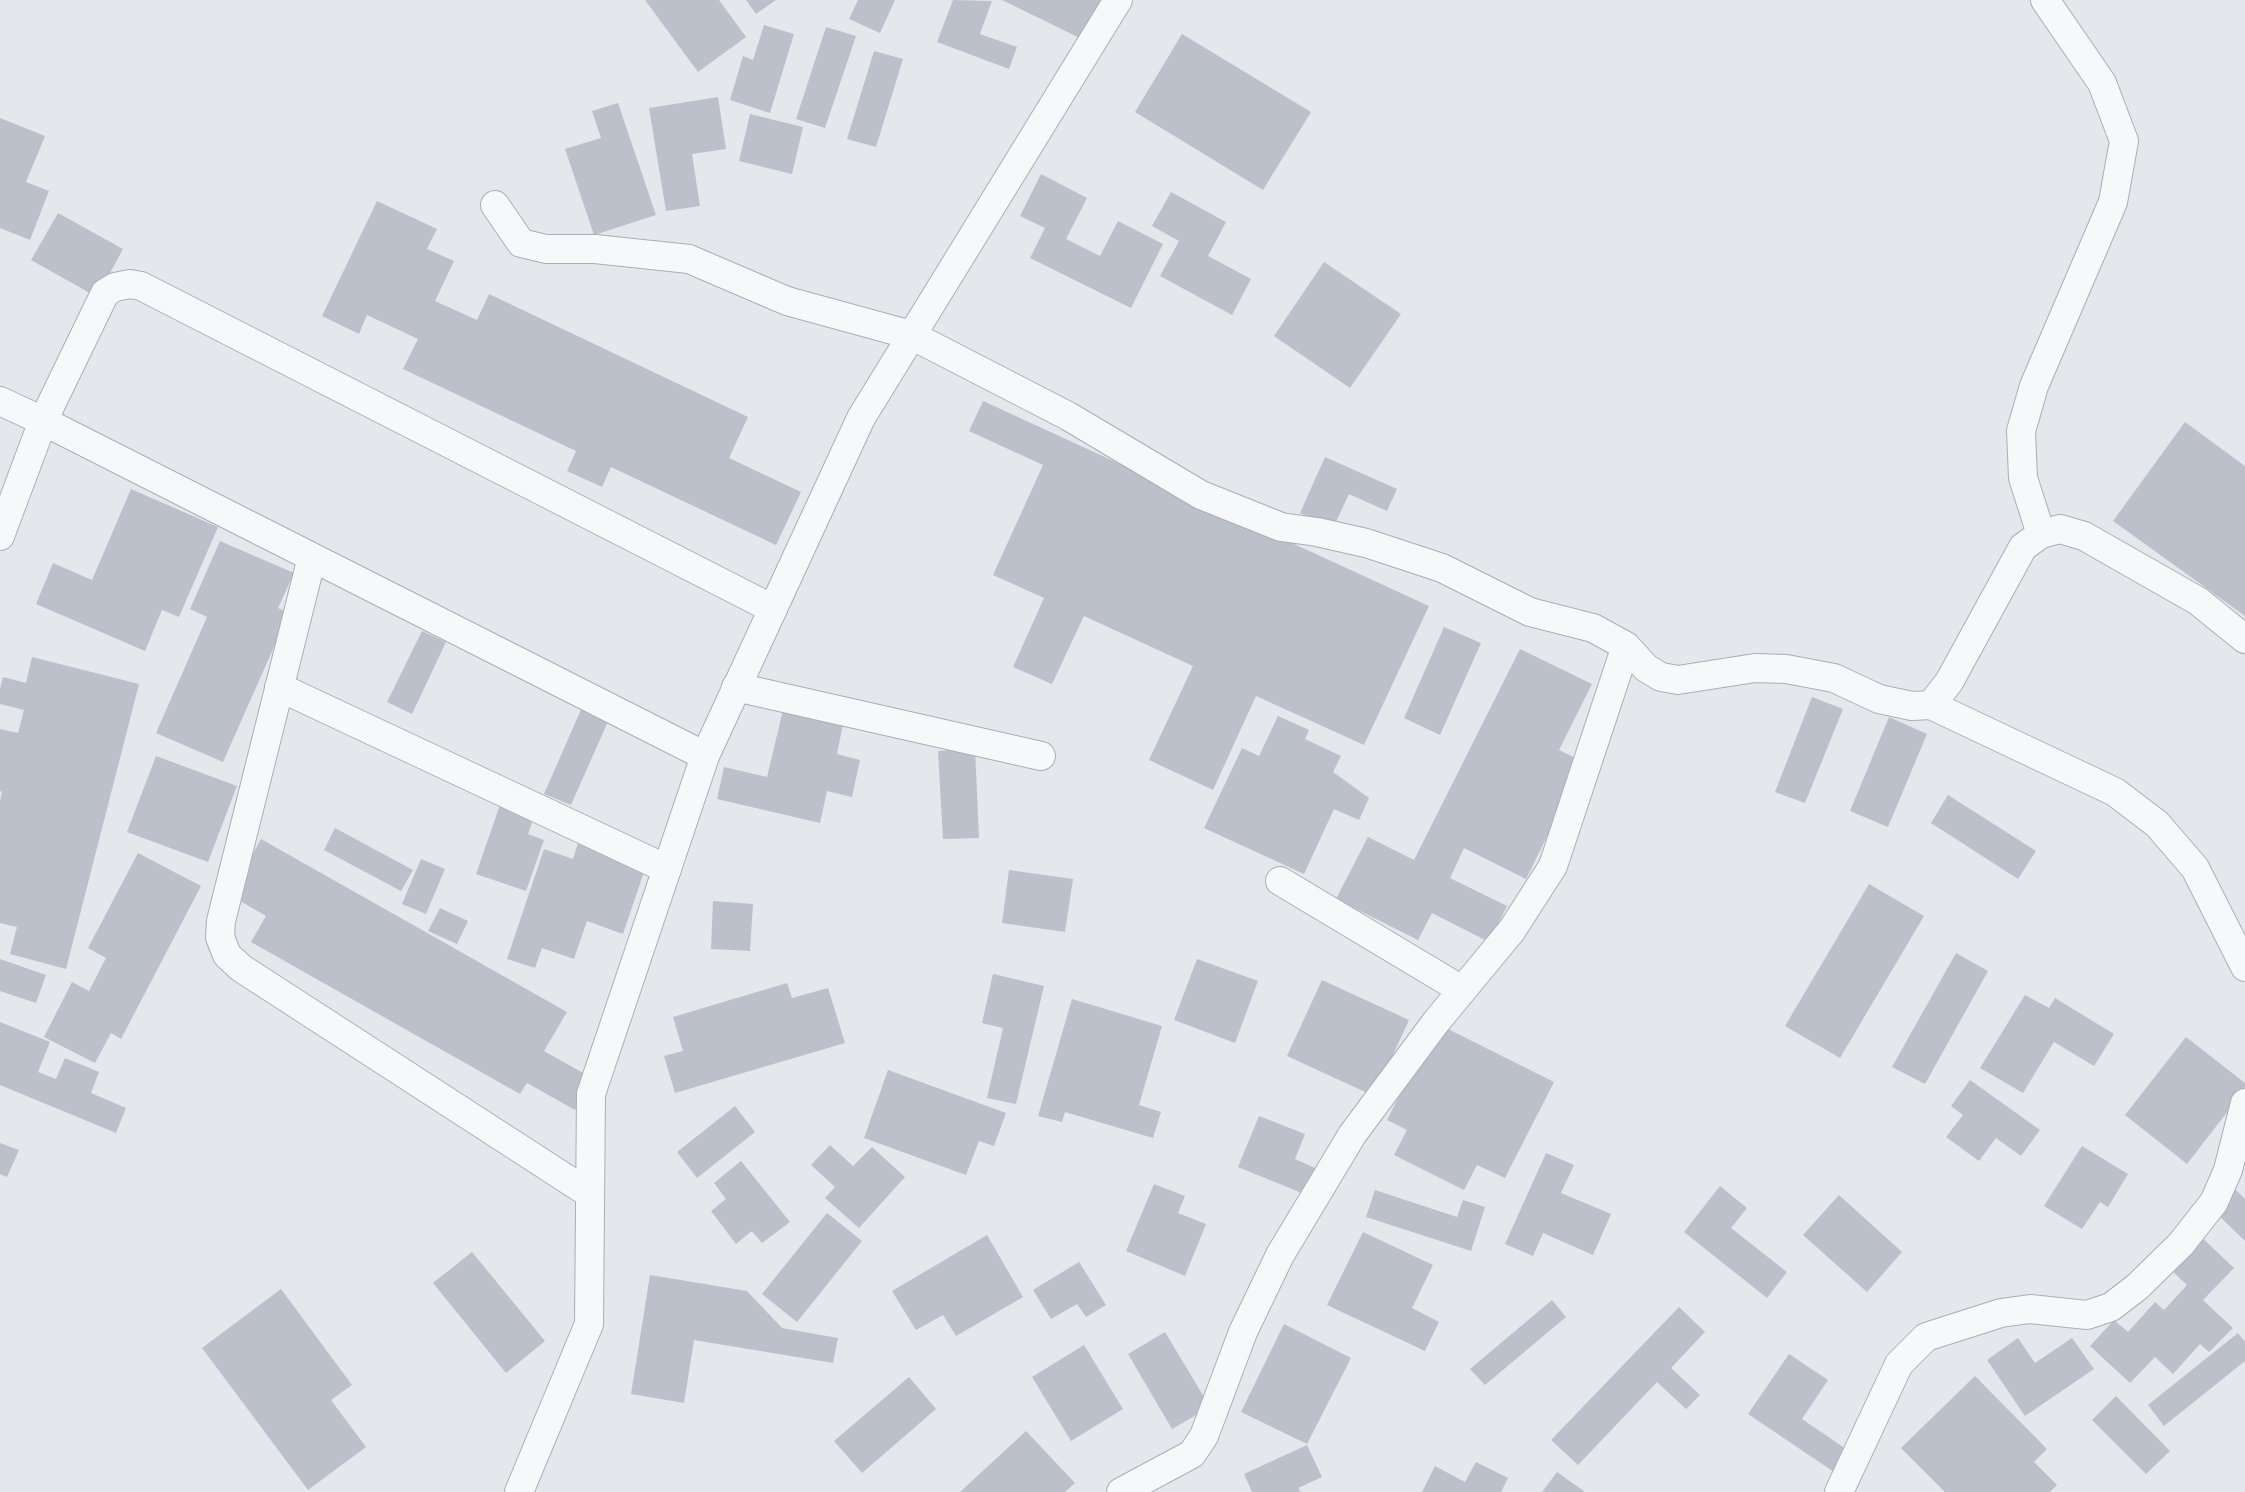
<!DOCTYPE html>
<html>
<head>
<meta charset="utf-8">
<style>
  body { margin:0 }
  canvas { display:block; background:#e4e7ec }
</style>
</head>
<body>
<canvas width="2245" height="1492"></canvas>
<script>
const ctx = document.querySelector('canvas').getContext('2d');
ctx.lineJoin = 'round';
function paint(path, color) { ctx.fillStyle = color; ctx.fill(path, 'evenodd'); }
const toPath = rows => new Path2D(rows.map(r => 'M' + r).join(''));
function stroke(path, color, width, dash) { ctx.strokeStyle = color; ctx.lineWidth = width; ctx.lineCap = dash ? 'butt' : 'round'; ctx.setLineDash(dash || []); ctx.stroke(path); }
const building = toPath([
  [645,0,719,0,746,37,698,72],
  [746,0,776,0,756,14],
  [858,0,895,0,880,33,849,19],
  [953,0,992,1,980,34,1017,47,1009,69,937,42],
  [1002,0,1106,0,1086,41],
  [764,25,794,34,770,113,730,100,743,56,753,60],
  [826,27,856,36,825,128,796,119],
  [1182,34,1311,112,1263,190,1135,112],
  [874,51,903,59,876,147,847,139],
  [718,97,726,149,692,154,700,206,666,211,649,108],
  [618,103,656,215,594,235,565,149,601,138,592,111],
  [750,114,803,127,792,174,739,161],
  [0,118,45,136,26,182,49,191,30,240,0,228],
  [1041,174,1087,198,1066,239,1100,256,1118,221,1163,244,1131,308,1030,258,1045,228,1020,216],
  [1171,192,1226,222,1208,256,1251,279,1232,315,1160,276,1179,241,1152,226],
  [377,201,437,229,427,249,454,261,435,301,477,320,489,294,748,417,729,458,801,492,776,545,611,467,602,487,567,471,576,451,403,369,418,339,367,315,359,334,322,316],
  [58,213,123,249,97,297,31,260],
  [1324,262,1401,314,1350,388,1274,336],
  [983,401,1429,606,1364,745,1256,696,1213,790,1149,760,1193,666,1084,616,1052,684,1013,667,1044,598,993,575,1043,465,969,431],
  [2185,422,2245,466,2245,616,2113,521],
  [1325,457,1397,489,1387,511,1349,494,1333,528,1300,513],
  [131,489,218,527,179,617,162,610,145,651,36,604,53,563,92,580],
  [220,541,294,573,278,608,289,613,223,762,156,733,207,617,190,609],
  [1444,627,1481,643,1440,735,1404,718],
  [422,631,446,642,412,714,387,702],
  [1520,649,1592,684,1559,750,1584,762,1526,879,1464,848,1450,878,1507,906,1489,942,1432,913,1418,940,1336,899,1368,837,1414,860],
  [32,657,139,684,66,969,10,954,17,927,0,923,0,801,2,792,0,791,0,729,18,733,24,710,0,704,0,689,3,677,26,683],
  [1812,697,1843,709,1805,803,1775,792],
  [583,705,610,717,571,805,544,794],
  [783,710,843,724,837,754,860,760,852,797,827,791,820,823,717,799,724,767,767,777],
  [1278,716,1309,730,1305,739,1341,756,1333,772,1369,798,1359,820,1334,809,1304,874,1204,828,1242,748,1259,756],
  [1889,717,1927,734,1888,827,1850,811],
  [975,748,979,838,943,839,938,751],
  [156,756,237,786,208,862,127,832],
  [1948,795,2036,851,2018,879,1931,823],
  [502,799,536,811,528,834,544,840,526,891,476,874],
  [335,828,413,870,401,891,324,850],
  [261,839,567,1012,544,1051,594,1079,575,1110,527,1083,520,1094,251,942,266,916,230,895],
  [578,843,646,866,623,934,587,921,574,959,542,948,535,968,507,959,544,849,573,859],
  [138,853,201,886,121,1039,111,1033,95,1063,44,1037,72,982,89,991,106,958,88,948],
  [421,859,445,869,426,914,402,904],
  [1009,870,1073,879,1065,932,1002,923],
  [1869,884,1924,916,1840,1058,1785,1026],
  [713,901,753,904,750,951,711,949],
  [440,908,468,921,457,944,428,931],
  [1956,953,1988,971,1925,1084,1892,1067],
  [0,959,46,975,36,1003,0,991],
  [1197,959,1258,981,1235,1043,1174,1020],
  [993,974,1044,986,1016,1104,987,1098,1003,1028,982,1023],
  [1322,980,1409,1020,1374,1096,1287,1056],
  [787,983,792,998,828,988,845,1043,675,1093,664,1056,683,1051,673,1017],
  [2025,995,2049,1008,2055,998,2114,1034,2094,1066,2054,1042,2023,1093,1980,1068],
  [1072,999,1162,1026,1139,1105,1161,1112,1153,1138,1065,1112,1062,1122,1038,1116],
  [0,1022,50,1042,38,1072,56,1079,65,1058,99,1072,91,1093,126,1108,116,1133,0,1085],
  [1436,1023,1554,1082,1505,1178,1477,1165,1464,1190,1394,1155,1407,1130,1387,1120],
  [2186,1037,2245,1083,2245,1089,2187,1164,2125,1115],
  [888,1070,1006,1113,994,1146,979,1141,966,1175,864,1138],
  [1970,1080,2040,1130,2021,1156,1996,1138,1979,1161,1946,1137,1963,1115,1951,1106],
  [735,1106,755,1132,697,1178,677,1152],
  [1259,1116,1305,1134,1295,1159,1315,1168,1304,1194,1238,1167],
  [0,1143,19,1150,7,1177,0,1174],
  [830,1145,853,1166,872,1147,905,1177,859,1228,825,1198,835,1187,811,1165],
  [2082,1146,2128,1174,2108,1207,2100,1202,2082,1229,2044,1206],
  [1546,1153,1574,1165,1561,1193,1611,1214,1593,1255,1543,1233,1533,1256,1505,1244],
  [741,1161,790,1222,762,1243,752,1231,736,1244,711,1211,726,1199,714,1183],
  [1154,1184,1185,1196,1178,1213,1206,1224,1185,1276,1126,1251],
  [1720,1186,1747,1208,1731,1228,1787,1272,1767,1298,1684,1232],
  [1375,1190,1457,1217,1463,1200,1485,1207,1471,1251,1366,1217],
  [2236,1190,2245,1199,2245,1241,2215,1212],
  [1839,1195,1902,1252,1867,1292,1803,1235],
  [827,1213,862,1241,797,1322,762,1294],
  [1363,1232,1433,1265,1412,1308,1439,1322,1425,1351,1327,1305],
  [2198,1234,2234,1268,2203,1300,2233,1328,2209,1352,2200,1344,2173,1374,2155,1357,2130,1383,2090,1346,2114,1320,2128,1332,2155,1302,2164,1310,2187,1285,2168,1267],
  [987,1235,1023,1297,956,1336,943,1315,916,1330,892,1291],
  [472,1252,545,1341,506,1373,433,1283],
  [1079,1262,1106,1305,1086,1317,1077,1304,1051,1319,1033,1290],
  [650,1275,747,1291,782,1328,838,1338,833,1363,694,1340,684,1403,631,1394],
  [281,1289,352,1385,331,1400,366,1447,308,1490,202,1348],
  [1552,1300,1566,1317,1485,1385,1470,1369],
  [1679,1307,1705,1332,1671,1368,1700,1395,1686,1409,1657,1382,1578,1465,1551,1440],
  [1284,1324,1351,1358,1307,1444,1241,1412],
  [1165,1332,1210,1407,1172,1429,1128,1354],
  [2238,1333,2245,1342,2245,1361,2164,1426,2148,1405],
  [2018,1338,2035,1363,2072,1338,2094,1369,2025,1416,1987,1360],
  [1084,1345,1123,1409,1071,1441,1032,1377],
  [1789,1354,1828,1380,1802,1419,1849,1451,1834,1472,1748,1414],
  [1975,1376,2047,1449,2034,1462,2057,1485,2050,1492,1945,1492,1901,1448],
  [909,1377,936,1409,862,1473,834,1441],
  [2116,1396,2170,1451,2146,1474,2092,1420],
  [1026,1431,1075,1483,1065,1492,960,1492],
  [1307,1445,1322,1477,1298,1488,1301,1492,1252,1492,1244,1474],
  [1476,1462,1508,1478,1501,1492,1422,1492,1435,1466,1465,1482],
  [1557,1472,1585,1492,1542,1492]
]);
const minor = toPath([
  [495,205,521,243,546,249,595,249,689,259,787,301,911,335,1068,416,1201,495,1281,527,1317,532,1366,543,1442,568,1530,612,1593,628,1626,646,1646,668,1661,677,1678,680,1755,668,1786,669,1834,678,1879,699,1912,706,1931,705,1949,682,2023,547,2041,534,2060,529,2084,536,2198,601,2245,639],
  [0,401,43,421,105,293,115,287,130,284,141,286,773,609],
  [2041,534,2023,478,2021,431,2034,386,2113,202,2124,141,2102,83,2045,0],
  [0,536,43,421,705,756],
  [312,557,221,921,220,937,227,955,241,968,590,1194],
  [279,687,667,869],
  [736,687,1041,756],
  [1931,705,2115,792,2157,824,2195,868,2245,967],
  [1280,881,1462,990],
  [1121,1492,1192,1454,1204,1436,1243,1332,1280,1255,1352,1135,1436,1022,1512,930,1553,866,1626,646],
  [1839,1492,1899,1364,1926,1337,2001,1313,2030,1309,2087,1315,2111,1307,2137,1287,2181,1244,2214,1202,2228,1170,2245,1103]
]);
const tertiary = toPath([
  [519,1492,589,1324,591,1094,705,756,861,418,1118,0]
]);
paint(building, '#bbc0ca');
stroke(minor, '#a9aeb7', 30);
stroke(tertiary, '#a9aeb7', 30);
stroke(minor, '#f7f8fa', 28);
stroke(tertiary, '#f7f8fa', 28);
</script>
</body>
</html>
